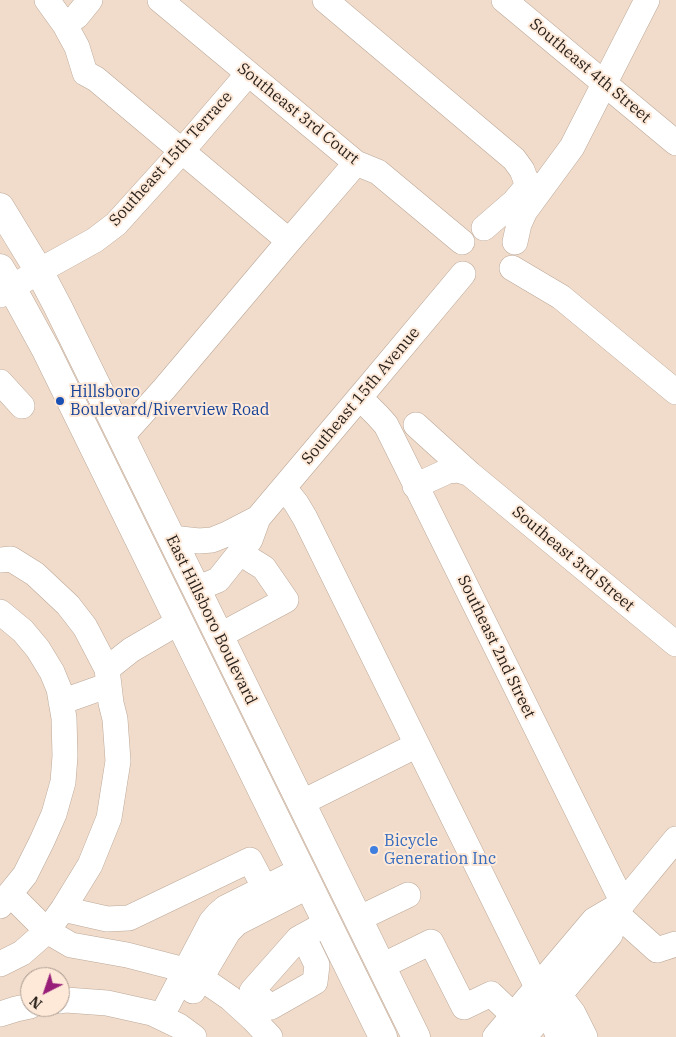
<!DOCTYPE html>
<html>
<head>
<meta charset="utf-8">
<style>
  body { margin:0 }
  #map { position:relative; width:676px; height:1037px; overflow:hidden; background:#f1dccb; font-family:"IBM Plex Serif",serif }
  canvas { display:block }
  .north { position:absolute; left:20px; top:967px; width:50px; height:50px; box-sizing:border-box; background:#fee9d8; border:1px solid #a8988c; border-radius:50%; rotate:221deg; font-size:14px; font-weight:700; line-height:20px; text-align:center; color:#271f19 }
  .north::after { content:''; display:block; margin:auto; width:18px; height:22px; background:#971e79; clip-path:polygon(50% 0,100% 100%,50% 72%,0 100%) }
</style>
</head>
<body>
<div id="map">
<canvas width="676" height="1037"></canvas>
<div class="north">N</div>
</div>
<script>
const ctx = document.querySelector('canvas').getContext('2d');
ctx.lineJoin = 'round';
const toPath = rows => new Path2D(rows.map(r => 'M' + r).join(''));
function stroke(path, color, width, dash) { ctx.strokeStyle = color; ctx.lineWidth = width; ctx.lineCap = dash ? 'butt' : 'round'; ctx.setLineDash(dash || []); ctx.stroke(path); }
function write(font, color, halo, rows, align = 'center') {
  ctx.font = font + ' "IBM Plex Serif",serif'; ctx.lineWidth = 4; ctx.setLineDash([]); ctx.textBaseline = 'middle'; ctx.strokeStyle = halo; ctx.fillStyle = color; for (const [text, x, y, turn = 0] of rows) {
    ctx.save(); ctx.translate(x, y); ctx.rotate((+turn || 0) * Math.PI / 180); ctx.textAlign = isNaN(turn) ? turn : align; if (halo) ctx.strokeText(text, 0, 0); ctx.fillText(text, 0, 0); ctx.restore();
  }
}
const minor = toPath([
  [47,0,65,25,77,47,85,73,96,79,289,241],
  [160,0,356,163,378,172,462,242],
  [325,0,514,159,522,170,528,186],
  [504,0,676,143],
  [65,25,77,16,90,0],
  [484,228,514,202,530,183],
  [515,242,519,224,525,211,572,147,647,0],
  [512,268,561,297,676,392],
  [0,295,39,271,95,240,116,224,182,151,248,74],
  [0,382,22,406],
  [360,398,378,416,386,425,391,435,623,903],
  [416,425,470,474,676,644],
  [121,437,164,389,289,241,356,163],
  [415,486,448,471,458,470,470,474],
  [284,488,296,503,305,518,537,987,559,1037],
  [171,538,199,541,212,540,227,534,258,518],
  [0,560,11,559,35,574,68,605,85,627,107,669,131,650,179,622],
  [196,589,218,580,250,540,258,518,371,384,463,274],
  [0,612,23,631,38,649,52,672,59,689,64,718,65,756,63,782,54,814,42,841,25,875,0,906],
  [219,636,286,600,264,568,240,553],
  [61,702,109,685],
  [301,803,417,745],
  [10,894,47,931,71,945,127,955,185,970,201,978,230,998,253,1019,270,1037],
  [63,909,107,919,129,918,250,860,273,904],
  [617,914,657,950,676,944],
  [358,919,408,895],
  [303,936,317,965,315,982,271,1007,252,991,298,939,327,923],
  [0,964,22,953,47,931,63,909,90,865,109,818,118,761,115,719,111,703,107,669],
  [382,966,431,942,464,1007,491,994,513,1015],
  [544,990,559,995,573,1013,585,1037],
  [193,991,228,932,237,923,309,886],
  [60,1001,66,1000,107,1003,152,1013,179,1026,194,1037],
  [0,1014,16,1009,30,1006],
  [161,1017,211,922,218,914,225,908,301,870],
  [495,1037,594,920,623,903],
  [524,1037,610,935,617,914,623,903,676,839]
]);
const major = toPath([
  [0,207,39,271,58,307,416,1037],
  [0,268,12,288,46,350,383,1037]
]);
const markers = [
  [60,401,5,"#1a4fb4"],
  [374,850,5,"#3f7fe0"]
];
const streetNames = [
  ["Southeast 4th Street",590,71,40],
  ["Southeast 3rd Court",298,114,39],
  ["Southeast 15th Terrace",171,159,-48],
  ["Southeast 15th Avenue",361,396,-50],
  ["Southeast 3rd Street",573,559,40],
  ["East Hillsboro Boulevard",211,620,64],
  ["Southeast 2nd Street",496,647,64]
];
const transitNames = [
  ["Hillsboro",70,392],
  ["Boulevard/Riverview Road",70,410]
];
const shopNames = [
  ["Bicycle",384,841],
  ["Generation Inc",384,859]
];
stroke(minor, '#bca898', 26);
stroke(major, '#bca898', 29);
stroke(minor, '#fff', 25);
stroke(major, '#fff', 28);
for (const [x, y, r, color] of markers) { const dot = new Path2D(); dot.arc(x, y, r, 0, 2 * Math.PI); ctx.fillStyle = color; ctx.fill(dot); stroke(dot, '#fee9d8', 2); }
write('16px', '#271f19', '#fee9d8', streetNames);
write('16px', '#164399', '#fee9d8', transitNames, 'left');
write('16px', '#366cbe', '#fee9d8', shopNames, 'left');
</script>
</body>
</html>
